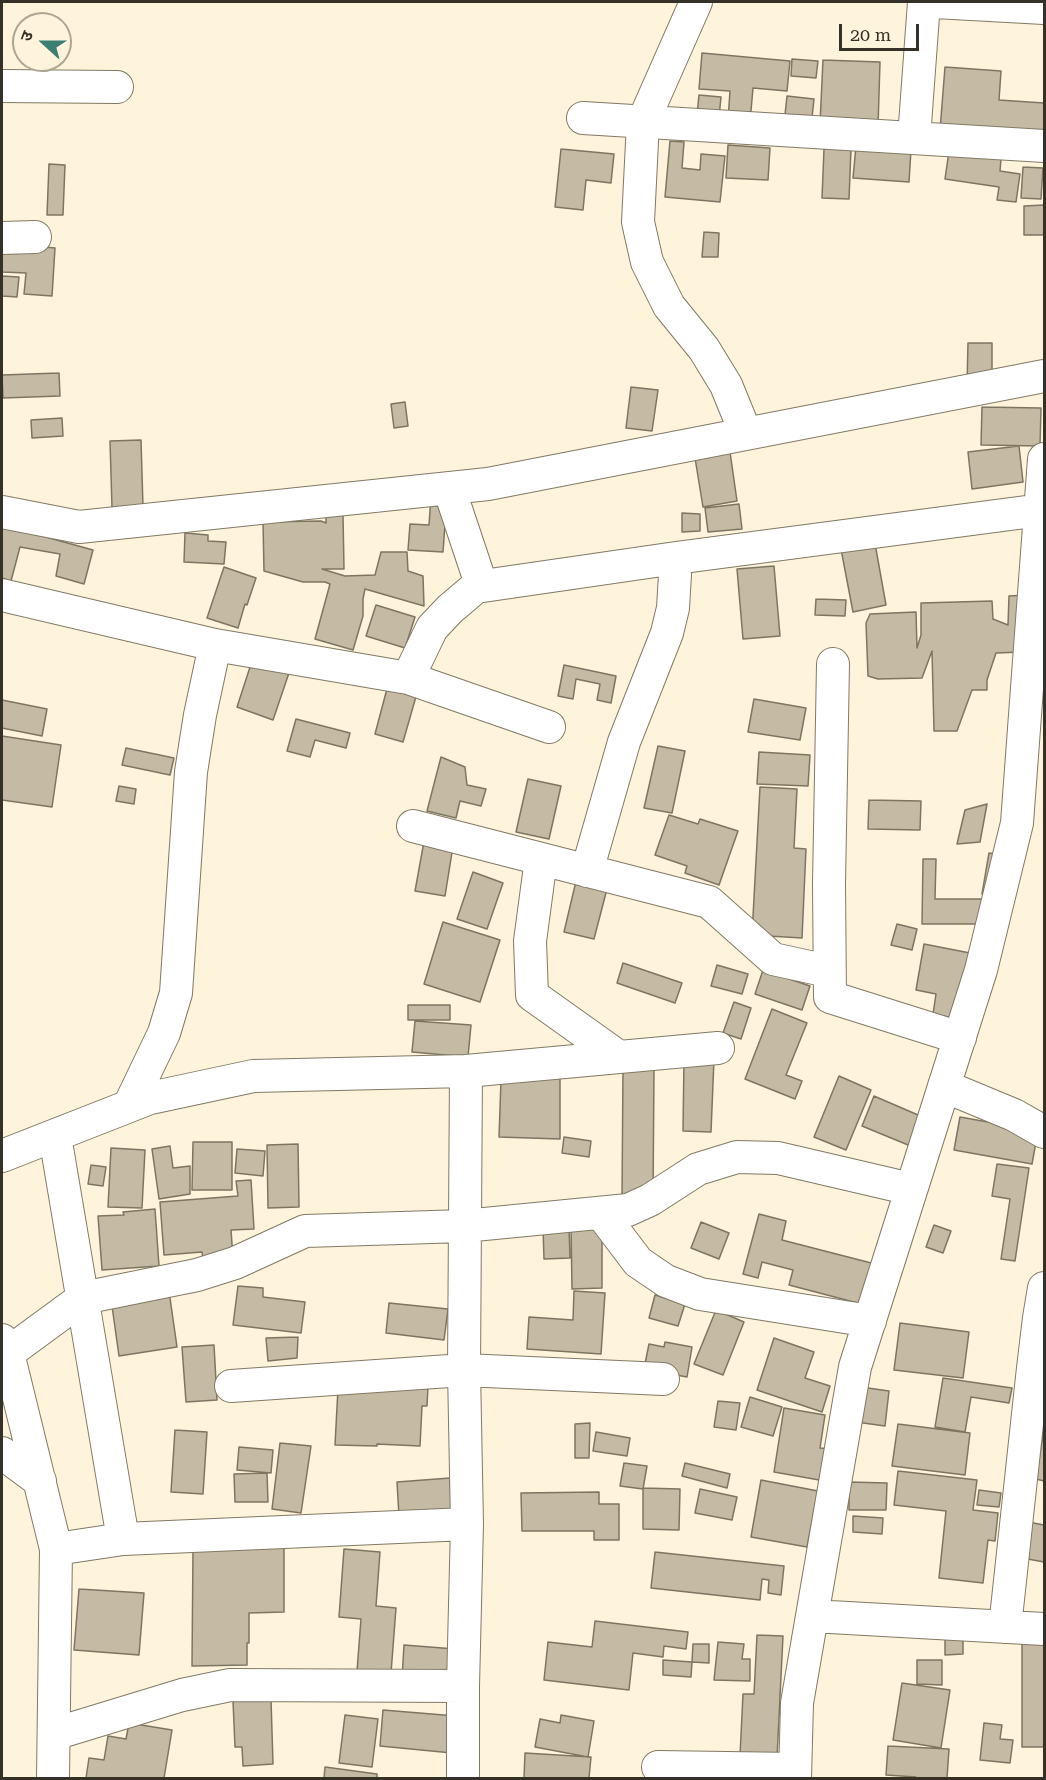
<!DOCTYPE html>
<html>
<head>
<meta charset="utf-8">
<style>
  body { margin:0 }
  #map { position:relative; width:1046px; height:1780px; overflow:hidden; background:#fef4dc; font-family:"Roboto Serif","Noto Sans Devanagari",serif }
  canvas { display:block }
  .frame { position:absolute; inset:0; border:3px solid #353128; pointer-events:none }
  .north { position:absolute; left:12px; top:12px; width:60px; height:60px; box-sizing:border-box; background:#fef4dc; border:2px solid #aea694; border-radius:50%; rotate:291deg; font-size:16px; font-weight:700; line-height:24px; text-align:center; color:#353128 }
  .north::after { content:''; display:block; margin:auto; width:21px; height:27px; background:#3b7f73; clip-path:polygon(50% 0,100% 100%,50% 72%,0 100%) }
  .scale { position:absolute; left:839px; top:24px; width:80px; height:27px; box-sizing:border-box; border:3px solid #353128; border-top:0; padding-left:8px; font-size:18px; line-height:21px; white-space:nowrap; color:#353128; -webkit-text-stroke:4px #fef4dc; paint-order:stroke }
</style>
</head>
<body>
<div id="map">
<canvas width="1046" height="1780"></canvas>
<div class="frame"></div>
<div class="north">उ</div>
<div class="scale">20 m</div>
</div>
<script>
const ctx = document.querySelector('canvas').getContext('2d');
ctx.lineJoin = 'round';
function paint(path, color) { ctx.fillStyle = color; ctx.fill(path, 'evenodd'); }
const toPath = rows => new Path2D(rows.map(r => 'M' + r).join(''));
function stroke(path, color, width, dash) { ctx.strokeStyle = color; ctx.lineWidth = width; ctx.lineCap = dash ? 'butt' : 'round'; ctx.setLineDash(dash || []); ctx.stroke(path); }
const building = toPath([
  [702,53,790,61,787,91,753,88,750,122,728,120,730,91,699,89,702,53],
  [792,59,818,61,816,78,791,76,792,59],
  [823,60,880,62,878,127,820,124,823,60],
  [945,67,1001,71,999,100,1044,103,1044,136,940,130,945,67],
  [699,95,721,97,719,117,697,115,699,95],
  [787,96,814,99,811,127,784,124,787,96],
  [670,141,684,142,682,168,700,170,701,154,725,156,720,202,665,197,670,141],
  [728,145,770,148,768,180,726,178,728,145],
  [856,146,911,150,909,182,853,178,856,146],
  [561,149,614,154,611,183,586,180,583,210,555,207,561,149],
  [824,149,851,149,849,199,822,198,824,149],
  [949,151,1001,159,1000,171,1020,174,1016,202,997,200,999,187,945,179,949,151],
  [49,164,65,165,63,215,47,215,49,164],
  [1023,167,1043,168,1041,199,1021,198,1023,167],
  [1044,205,1044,235,1024,235,1024,206,1044,205],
  [704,232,719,233,718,257,702,257,704,232],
  [2,246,34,246,55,248,52,296,24,294,26,273,2,272,2,246],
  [2,276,19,277,17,297,2,296,2,276],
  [968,343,992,343,992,385,967,384,968,343],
  [59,373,60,396,3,398,2,375,59,373],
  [631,387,658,390,652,431,626,428,631,387],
  [405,402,408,426,394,428,391,404,405,402],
  [982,407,1041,408,1040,446,981,445,982,407],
  [62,418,63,436,32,438,31,420,62,418],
  [141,440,143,507,112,508,110,441,141,440],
  [1019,446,1023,482,972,489,968,452,1019,446],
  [730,452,737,501,703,507,695,458,730,452],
  [431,496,447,497,443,552,408,550,410,524,429,525,431,496],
  [739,504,742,529,708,532,705,508,739,504],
  [682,513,700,514,700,531,682,532,682,513],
  [326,515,343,515,344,569,322,569,345,576,375,575,381,552,407,552,408,571,423,576,424,606,365,589,363,599,363,616,353,650,315,639,330,584,325,582,303,582,264,571,263,522,321,521,326,523,326,515],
  [2,525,93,550,84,584,56,576,60,554,20,547,11,581,2,578,2,525],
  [185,533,208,535,208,541,226,542,224,564,184,562,185,533],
  [874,538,886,605,853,612,840,544,874,538],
  [774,566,780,636,743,639,737,569,774,566],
  [224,567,256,578,247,605,245,604,238,628,207,618,224,567],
  [1026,595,1023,652,996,653,987,680,987,690,972,690,957,731,934,731,932,651,922,678,878,679,868,676,866,623,870,614,916,612,917,648,921,635,921,603,992,601,993,619,1008,625,1009,596,1026,595],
  [816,599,846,600,845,616,815,615,816,599],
  [376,605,415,617,405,648,366,636,376,605],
  [253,658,290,670,273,720,237,707,253,658],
  [564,665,616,676,611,703,597,700,600,684,576,679,573,699,558,696,564,665],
  [388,685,417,693,403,742,375,734,388,685],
  [754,699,806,708,800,740,748,732,754,699],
  [2,700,47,709,42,736,2,728,2,700],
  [296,719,350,733,346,748,315,740,310,757,287,751,296,719],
  [2,736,61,745,52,807,2,800,2,736],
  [658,746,685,751,672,813,644,808,658,746],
  [126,748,174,758,170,775,122,765,126,748],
  [759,752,810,755,808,786,757,784,759,752],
  [441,757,465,767,467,785,486,789,481,806,460,801,456,818,427,811,441,757],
  [528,779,561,786,549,839,516,832,528,779],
  [119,786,136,789,134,804,116,801,119,786],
  [760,787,797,789,794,848,806,849,802,938,752,935,760,787],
  [869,800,921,801,920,830,868,829,869,800],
  [987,804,980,842,957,844,965,810,987,804],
  [669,815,698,824,700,819,738,831,719,885,685,873,687,866,655,855,669,815],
  [425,836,454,840,445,896,415,891,425,836],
  [989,853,1004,855,998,897,982,894,989,853],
  [923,859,936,859,935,899,991,899,991,924,922,924,923,859],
  [473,872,503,883,487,929,457,919,473,872],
  [577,877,608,885,594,939,564,932,577,877],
  [443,922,500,940,480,1002,424,984,443,922],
  [897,924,917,929,912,950,891,945,897,924],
  [924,944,970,953,958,1019,933,1014,936,994,916,990,924,944],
  [623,963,682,983,675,1003,617,983,623,963],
  [717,965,748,974,742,994,711,986,717,965],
  [763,970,810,986,802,1010,755,994,763,970],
  [734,1002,751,1008,741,1039,723,1033,734,1002],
  [408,1005,450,1005,450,1020,408,1020,408,1005],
  [772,1009,807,1023,786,1075,802,1081,795,1099,745,1079,772,1009],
  [415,1021,471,1025,468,1057,412,1052,415,1021],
  [684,1058,714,1059,711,1132,683,1131,684,1058],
  [623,1069,654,1069,653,1198,622,1198,623,1069],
  [839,1076,871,1090,846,1150,814,1137,839,1076],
  [524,1077,560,1078,560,1139,499,1137,501,1081,524,1082,524,1077],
  [874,1096,925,1118,913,1147,862,1126,874,1096],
  [960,1117,1038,1131,1032,1164,954,1150,960,1117],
  [564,1137,591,1141,589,1157,562,1153,564,1137],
  [193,1142,232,1142,232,1190,192,1190,193,1142],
  [298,1144,299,1207,268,1208,267,1145,298,1144],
  [170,1146,173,1168,190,1166,190,1194,159,1199,152,1149,170,1146],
  [111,1148,145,1150,142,1208,108,1207,111,1148],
  [237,1149,265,1151,263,1176,235,1173,237,1149],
  [997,1164,1029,1168,1015,1261,1001,1259,1010,1199,992,1196,997,1164],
  [91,1165,106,1167,103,1186,88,1184,91,1165],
  [251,1180,254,1229,231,1230,233,1258,203,1260,202,1252,164,1255,160,1202,238,1196,236,1181,251,1180],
  [155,1209,159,1266,102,1270,98,1216,124,1215,123,1212,155,1209],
  [759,1214,786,1221,782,1240,879,1265,869,1306,789,1285,793,1270,762,1262,758,1278,743,1274,759,1214],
  [701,1222,729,1233,719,1259,691,1248,701,1222],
  [571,1225,602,1225,602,1288,572,1289,571,1225],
  [934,1225,951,1231,943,1253,926,1247,934,1225],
  [569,1227,570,1258,544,1259,543,1228,569,1227],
  [238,1286,263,1288,263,1297,305,1302,301,1333,233,1325,238,1286],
  [169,1291,177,1347,119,1356,111,1299,169,1291],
  [574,1291,605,1293,601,1354,527,1349,529,1317,573,1320,574,1291],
  [655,1295,685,1304,678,1326,649,1318,655,1295],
  [389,1303,448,1309,444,1340,386,1333,389,1303],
  [716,1310,744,1322,723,1375,694,1364,716,1310],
  [900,1323,969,1332,963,1378,894,1370,900,1323],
  [298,1337,297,1358,268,1361,266,1338,298,1337],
  [774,1338,814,1352,805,1378,830,1386,822,1412,757,1390,774,1338],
  [665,1342,692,1347,687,1377,644,1369,649,1344,664,1347,665,1342],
  [214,1345,217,1400,186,1402,182,1347,214,1345],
  [943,1378,1012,1388,1009,1403,971,1397,965,1432,935,1427,943,1378],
  [428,1386,427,1406,422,1406,420,1446,377,1444,377,1446,335,1445,338,1388,428,1386],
  [861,1387,889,1391,885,1426,856,1422,861,1387],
  [750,1397,782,1407,773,1436,741,1427,750,1397],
  [718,1401,740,1403,736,1430,714,1427,718,1401],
  [784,1408,825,1415,820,1448,830,1449,825,1481,774,1472,784,1408],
  [590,1423,589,1458,575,1458,575,1424,590,1423],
  [898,1424,970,1433,965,1475,892,1466,898,1424],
  [1044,1428,1044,1481,1036,1479,1044,1428],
  [175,1430,207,1432,203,1494,171,1492,175,1430],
  [596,1432,630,1438,627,1456,593,1451,596,1432],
  [280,1443,311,1446,301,1513,272,1509,280,1443],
  [239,1447,273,1450,271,1473,237,1470,239,1447],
  [624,1463,647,1466,643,1489,620,1486,624,1463],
  [685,1463,730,1474,727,1488,682,1476,685,1463],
  [898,1471,977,1480,973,1510,998,1513,995,1541,988,1540,983,1583,939,1578,946,1511,894,1505,898,1471],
  [267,1473,268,1502,235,1502,234,1474,267,1473],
  [450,1478,452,1513,399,1516,397,1482,450,1478],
  [761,1480,818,1491,807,1547,751,1537,761,1480],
  [849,1482,887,1483,886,1510,849,1510,849,1482],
  [643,1488,680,1489,679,1530,643,1529,643,1488],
  [700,1489,737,1497,732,1520,695,1513,700,1489],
  [979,1490,1001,1493,999,1507,977,1505,979,1490],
  [599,1492,599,1504,619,1504,619,1540,594,1540,594,1531,522,1531,521,1493,599,1492],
  [853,1516,883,1518,882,1534,853,1532,853,1516],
  [1023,1521,1044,1525,1044,1521,1044,1562,1017,1557,1023,1521],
  [284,1543,284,1612,249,1613,249,1643,247,1643,247,1665,192,1666,193,1548,284,1543],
  [344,1549,380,1552,376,1606,396,1608,391,1673,357,1671,361,1619,339,1617,344,1549],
  [655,1552,784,1566,781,1595,768,1593,769,1580,762,1579,760,1600,651,1588,655,1552],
  [79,1589,144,1593,139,1655,74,1650,79,1589],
  [595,1621,688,1632,686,1649,664,1646,663,1657,633,1653,629,1690,544,1680,548,1642,592,1647,595,1621],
  [757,1635,783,1636,777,1758,740,1756,743,1694,754,1694,757,1635],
  [945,1637,963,1637,963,1654,945,1655,945,1637],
  [718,1642,744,1644,742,1659,750,1659,750,1681,714,1680,718,1642],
  [1044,1642,1044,1747,1022,1747,1022,1643,1044,1642],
  [693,1644,709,1644,709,1663,692,1662,693,1644],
  [404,1645,455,1649,453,1681,402,1679,404,1645],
  [663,1660,692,1662,691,1677,663,1675,663,1660],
  [917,1660,942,1660,942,1685,917,1684,917,1660],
  [902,1683,950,1690,941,1748,893,1740,902,1683],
  [271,1699,273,1764,243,1766,242,1747,235,1747,233,1701,271,1699],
  [383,1710,456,1716,452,1753,380,1746,383,1710],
  [345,1715,378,1719,372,1767,339,1763,345,1715],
  [561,1715,594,1721,588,1757,535,1747,540,1719,560,1723,561,1715],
  [129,1723,172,1730,164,1778,86,1778,89,1758,104,1760,108,1736,126,1739,129,1723],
  [984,1723,1002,1725,1000,1739,1013,1740,1010,1763,980,1760,984,1723],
  [888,1746,949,1749,947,1778,916,1778,916,1777,886,1775,888,1746],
  [525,1753,591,1757,589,1778,524,1778,525,1753],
  [325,1767,377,1774,377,1778,324,1778,325,1767]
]);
const minor = toPath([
  [696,2,643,122,638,222,647,262,669,306,704,349,726,385,746,434],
  [935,2,1044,8],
  [2,86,117,87],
  [583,118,1044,146],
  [914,138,924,2],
  [2,238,35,237],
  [449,488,481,584,476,587,676,558,1041,510],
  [2,512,79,527,488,484,1044,376],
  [2,595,215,645,408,678,432,628,450,609,476,587],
  [833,664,829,884,830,997,960,1038],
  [408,678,549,727],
  [413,826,709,902,773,959,828,971],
  [541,859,530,941,532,995,619,1057],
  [587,871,624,742,667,633,673,608,676,558],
  [944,1086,1014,1115,1044,1132],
  [129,1106,164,1033,176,993,191,772,200,715,215,645],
  [55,1136,123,1539,467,1524],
  [2,1156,150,1098,253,1076,466,1071],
  [601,1213,638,1262,666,1281,700,1294,870,1321],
  [2,1340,8,1353,56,1549],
  [8,1353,83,1298,197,1275,235,1263,305,1231,464,1226,628,1210,650,1200,698,1169,737,1157,778,1158,911,1189],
  [231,1386,464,1370,663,1379],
  [2,1453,40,1481],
  [812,1616,1044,1629],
  [1005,1627,1033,1368,1039,1318,1044,1288],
  [54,1734,182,1695,230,1685,463,1686],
  [658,1767,795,1769],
  [53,1778,56,1549,123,1539],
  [463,1778,463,1686,467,1524,464,1370,466,1071,718,1048],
  [795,1778,797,1703,855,1367,981,970,1017,823,1044,459]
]);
paint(building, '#c5bba5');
stroke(building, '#7e7561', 1.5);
stroke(minor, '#817964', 34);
stroke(minor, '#fff', 32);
</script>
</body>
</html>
